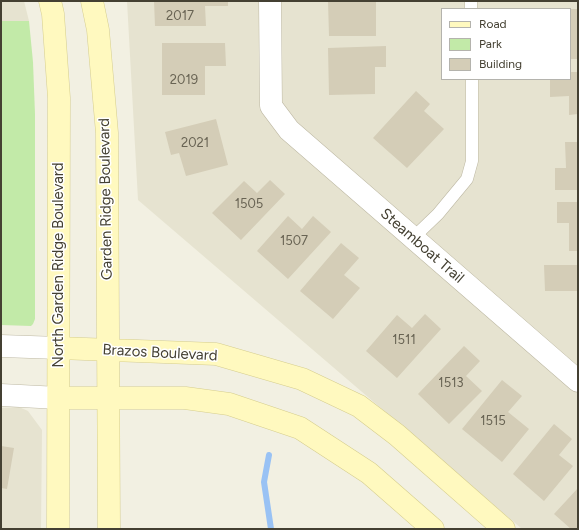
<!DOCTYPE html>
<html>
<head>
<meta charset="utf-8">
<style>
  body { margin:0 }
  #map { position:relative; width:579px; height:530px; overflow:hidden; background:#f2f0e2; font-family:Figtree,sans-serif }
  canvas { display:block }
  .frame { position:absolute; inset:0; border:2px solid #444032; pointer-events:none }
  .legend { position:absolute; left:441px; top:8px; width:130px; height:72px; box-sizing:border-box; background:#fff; border:1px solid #b4b3ad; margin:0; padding:5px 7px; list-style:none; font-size:12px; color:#444032 }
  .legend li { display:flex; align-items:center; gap:8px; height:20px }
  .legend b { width:20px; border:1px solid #b4b3ad }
</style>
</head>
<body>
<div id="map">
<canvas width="579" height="530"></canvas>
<div class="frame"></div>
<ul class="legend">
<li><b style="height:5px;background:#fff9bf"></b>Road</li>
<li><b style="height:11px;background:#c2eaa8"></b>Park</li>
<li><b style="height:11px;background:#d4cdb7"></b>Building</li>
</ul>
</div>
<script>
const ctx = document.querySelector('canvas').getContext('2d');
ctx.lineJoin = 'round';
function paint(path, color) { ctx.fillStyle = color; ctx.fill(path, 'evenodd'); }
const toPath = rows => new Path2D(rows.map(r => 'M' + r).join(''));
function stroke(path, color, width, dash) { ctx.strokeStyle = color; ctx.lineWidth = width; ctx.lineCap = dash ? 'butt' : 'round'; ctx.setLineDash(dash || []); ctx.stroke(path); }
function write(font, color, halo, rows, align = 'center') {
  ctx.font = font + ' Figtree,sans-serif'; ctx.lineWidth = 3; ctx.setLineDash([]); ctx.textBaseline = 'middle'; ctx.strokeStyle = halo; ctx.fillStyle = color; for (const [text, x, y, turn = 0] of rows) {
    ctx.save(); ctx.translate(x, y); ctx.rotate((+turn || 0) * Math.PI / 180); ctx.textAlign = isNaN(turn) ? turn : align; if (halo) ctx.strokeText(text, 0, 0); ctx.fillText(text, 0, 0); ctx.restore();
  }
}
const residential = toPath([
  [1,1,24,1,29,21,1,21],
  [127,1,578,1,578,529,522,529,138,200],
  [442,9,570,9,570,79,442,79],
  [19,407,28,411,42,430,41,529,1,529,1,408]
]);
const green = toPath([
  [1,21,29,21,33,62,35,114,35,319,33,324,31,326,1,325]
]);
const stream = toPath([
  [269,455,264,482,271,529]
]);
const building = toPath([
  [154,1,228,1,228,6,205,6,206,26,155,26],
  [328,1,376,1,376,36,329,36],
  [570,9,578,9,578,59,570,59],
  [162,43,225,43,226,66,205,66,205,95,162,95],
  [386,46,386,67,375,67,375,94,329,95,328,48],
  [570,72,578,72,578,114,569,115,569,96,550,97,550,79,570,79],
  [416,91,430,104,424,111,444,129,407,168,373,138],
  [216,119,228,165,186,176,179,153,171,155,165,132],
  [565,142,578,142,578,190,555,190,555,168,566,168],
  [270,180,285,194,241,240,212,213,244,181,257,193],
  [557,202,578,202,578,251,569,251,569,223,557,223],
  [288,216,302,229,313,216,331,232,288,279,257,251],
  [341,243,359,258,344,275,360,288,333,319,300,291],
  [544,265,578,265,578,291,545,291],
  [425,314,441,329,397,378,366,351,397,315,412,328],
  [464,346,480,361,466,376,482,391,449,424,418,394],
  [502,380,522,396,508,412,529,429,502,462,462,429],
  [554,424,572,439,559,455,573,466,544,501,513,474],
  [1,446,14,448,7,489,1,488],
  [578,488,578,529,571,529,554,514]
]);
const lane = toPath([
  [471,1,471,9],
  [413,238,438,214,467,179,472,161,472,79]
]);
const street = toPath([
  [270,1,271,106,289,130,578,381],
  [1,346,59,348],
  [1,395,59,398]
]);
const secondary = toPath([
  [50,1,53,14,59,98,58,529],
  [92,1,98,30,107,133,109,529],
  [59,348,216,354,302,379,359,406,397,435,504,529],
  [59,398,185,398,229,404,300,428,369,473,433,529]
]);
const numberNames = [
  ["2017",180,16],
  ["2019",184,80],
  ["2021",195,143],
  ["1505",249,204],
  ["1507",294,241],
  ["1511",404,340],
  ["1513",451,383],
  ["1515",493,421]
];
const streetNames = [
  ["Garden Ridge Boulevard",106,199,-91],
  ["Steamboat Trail",422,246,41],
  ["North Garden Ridge Boulevard",59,265,-90],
  ["Brazos Boulevard",160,353,3]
];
paint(residential, '#e6e3d0');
paint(green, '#c2eaa8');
stroke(stream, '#99c2f4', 6);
paint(building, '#d4cdb7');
stroke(lane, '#beb9a4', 13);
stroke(street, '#beb9a4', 23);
stroke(secondary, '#d5cd8e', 23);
stroke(lane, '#fff', 12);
stroke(street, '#fff', 22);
stroke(secondary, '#fff9bf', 22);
write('13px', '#686353', null, numberNames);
write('15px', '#444032', '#fff', streetNames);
</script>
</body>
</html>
